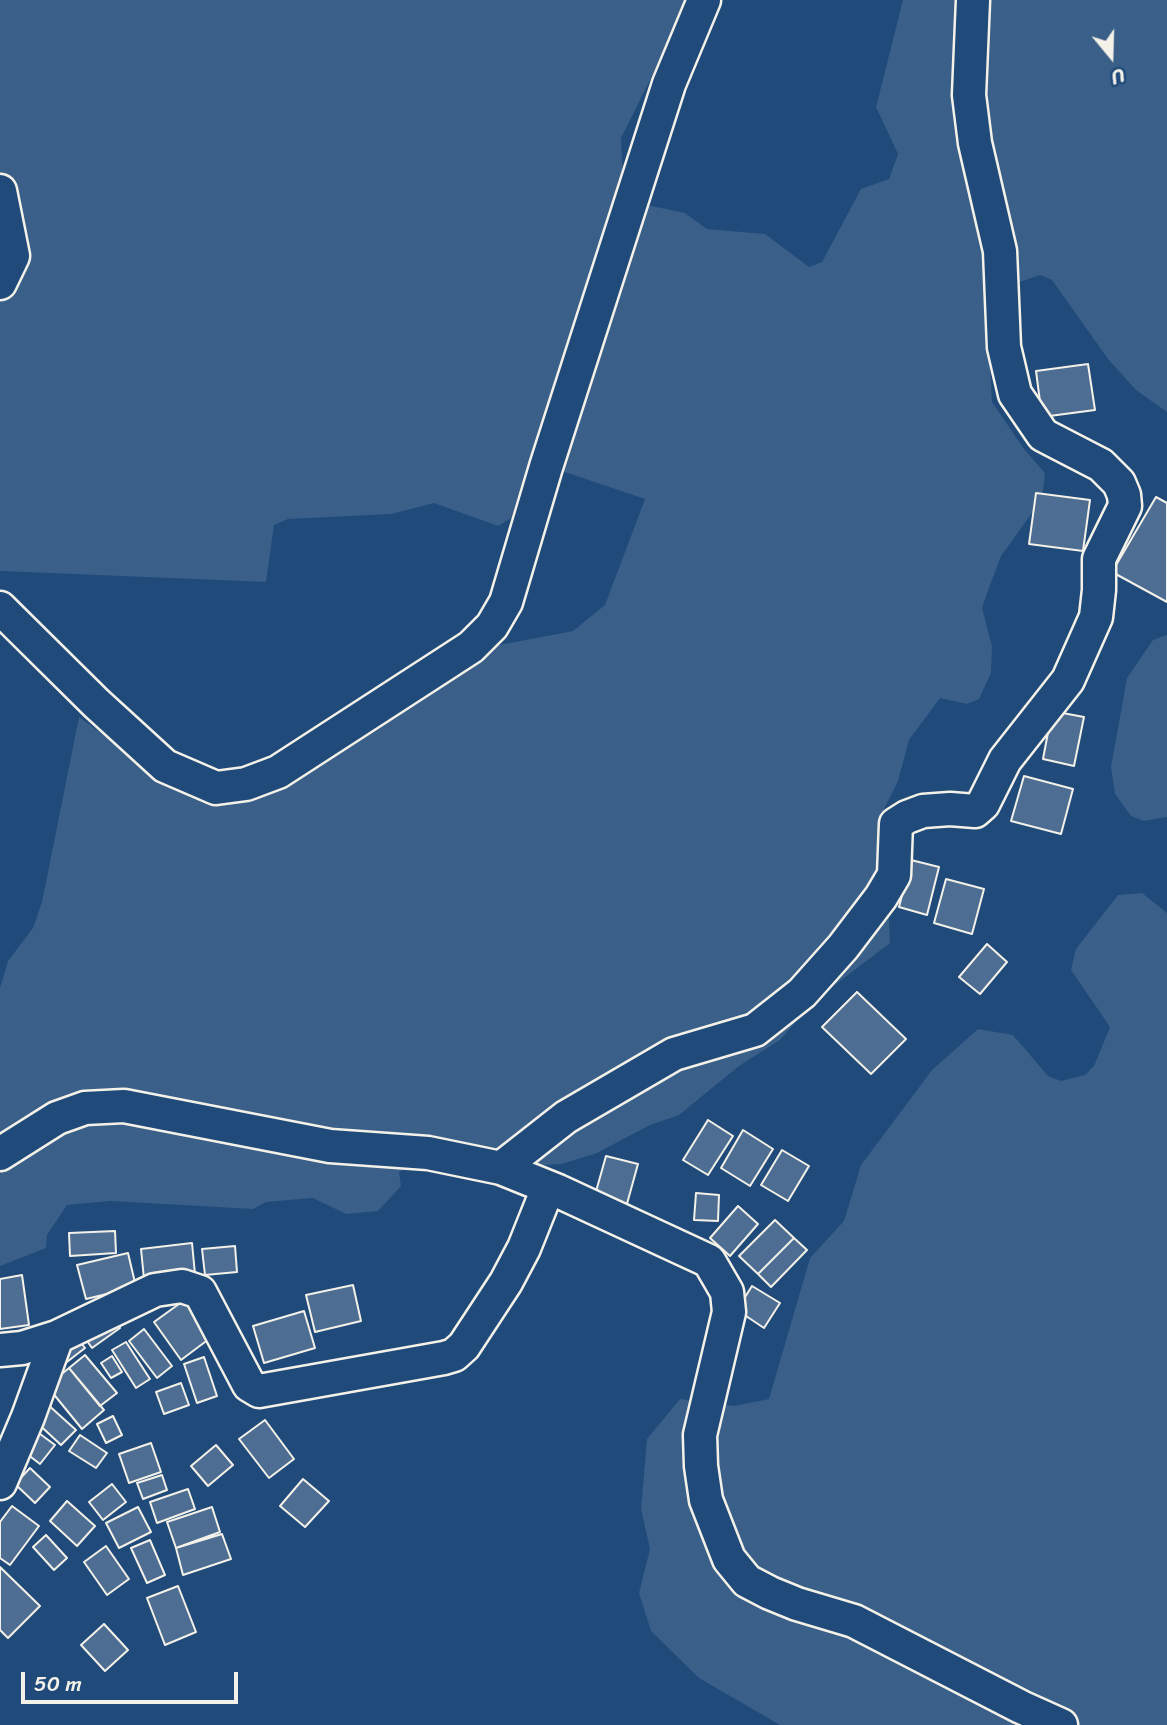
<!DOCTYPE html>
<html>
<head>
<meta charset="utf-8">
<style>
  body { margin:0 }
  #map { position:relative; width:1167px; height:1725px; overflow:hidden; background:#1f4a7a; font-family:Sriracha,sans-serif }
  canvas { display:block }
  .north { position:absolute; left:1076px; top:21px; width:70px; height:70px; -webkit-text-stroke:5px #1f4a7a; paint-order:stroke; rotate:161deg; font-size:19px; font-weight:700; line-height:28px; text-align:center; color:#f4f1e8 }
  .north::after { content:''; display:block; margin:auto; width:24px; height:32px; background:#f4f1e8; clip-path:polygon(50% 0,100% 100%,50% 72%,0 100%) }
  .scale { position:absolute; left:21px; top:1672px; width:217px; height:32px; box-sizing:border-box; border:4px solid #f4f1e8; border-top:0; padding-left:9px; font-size:21px; line-height:24px; white-space:nowrap; color:#f4f1e8; -webkit-text-stroke:5px #1f4a7a; paint-order:stroke }
</style>
</head>
<body>
<div id="map">
<canvas width="1167" height="1725"></canvas>
<div class="north">U</div>
<div class="scale">50 m</div>
</div>
<script>
const ctx = document.querySelector('canvas').getContext('2d');
ctx.lineJoin = 'round';
function paint(path, color) { ctx.fillStyle = color; ctx.fill(path, 'evenodd'); }
const toPath = rows => new Path2D(rows.map(r => 'M' + r).join(''));
function stroke(path, color, width, dash) { ctx.strokeStyle = color; ctx.lineWidth = width; ctx.lineCap = dash ? 'butt' : 'round'; ctx.setLineDash(dash || []); ctx.stroke(path); }
const green = toPath([
  [0,0,690,0,621,138,623,184,642,204,685,213,707,229,765,234,809,267,822,262,861,189,889,179,898,154,876,107,903,0,1167,0,1167,412,1136,390,1108,359,1052,280,1040,275,1002,288,986,298,992,402,1024,449,1045,473,1042,499,1001,556,986,596,982,608,992,646,991,673,979,699,967,704,940,698,909,740,898,781,884,809,890,943,814,1001,780,1040,739,1066,679,1115,650,1125,597,1153,562,1164,524,1166,417,1163,399,1172,401,1186,378,1211,346,1214,313,1198,266,1202,253,1209,110,1201,67,1205,47,1235,46,1248,0,1266,0,988,8,961,33,928,42,902,79,717,156,773,231,797,494,646,573,631,605,605,645,499,529,460,511,518,498,526,434,503,391,514,288,519,274,525,266,582,0,571],
  [1167,635,1167,817,1144,821,1131,816,1115,794,1111,767,1127,678,1153,640],
  [1142,893,1167,913,1167,1725,780,1725,699,1678,651,1631,639,1593,650,1549,641,1509,647,1439,680,1399,734,1406,769,1399,810,1258,844,1221,861,1165,932,1070,978,1029,1013,1035,1048,1076,1061,1081,1085,1075,1094,1066,1110,1027,1071,970,1076,949,1118,895]
]);
const building = toPath([
  [1088,364,1095,410,1042,417,1036,371,1088,364],
  [1036,493,1090,500,1083,551,1029,544,1036,493],
  [1156,497,1167,503,1167,602,1112,572,1156,497],
  [1052,711,1084,717,1074,766,1043,759,1052,711],
  [1024,776,1073,789,1061,834,1011,821,1024,776],
  [911,860,939,867,927,915,899,907,911,860],
  [946,879,984,889,972,934,934,923,946,879],
  [987,944,1007,962,980,994,959,977,987,944],
  [857,992,906,1039,871,1074,822,1027,857,992],
  [708,1120,733,1136,708,1175,683,1160,708,1120],
  [743,1130,773,1149,750,1186,721,1168,743,1130],
  [782,1150,809,1166,788,1201,761,1185,782,1150],
  [606,1156,638,1164,625,1211,593,1202,606,1156],
  [696,1193,719,1195,718,1221,694,1220,696,1193],
  [738,1206,758,1224,730,1256,710,1238,738,1206],
  [775,1220,794,1238,758,1274,739,1256,775,1220],
  [115,1231,116,1253,70,1256,69,1233,115,1231],
  [794,1238,807,1250,771,1287,758,1274,794,1238],
  [192,1243,195,1274,144,1279,141,1249,192,1243],
  [235,1246,237,1272,205,1275,202,1249,235,1246],
  [128,1253,136,1287,86,1299,77,1265,128,1253],
  [22,1275,29,1325,0,1329,0,1279,22,1275],
  [353,1285,361,1321,315,1332,306,1295,353,1285],
  [752,1286,780,1303,764,1328,737,1310,752,1286],
  [190,1296,217,1333,181,1360,154,1322,190,1296],
  [304,1311,315,1348,264,1363,253,1326,304,1311],
  [111,1315,120,1328,92,1348,83,1335,111,1315],
  [144,1329,172,1366,157,1378,129,1341,144,1329],
  [77,1338,85,1348,63,1365,55,1355,77,1338],
  [126,1342,150,1379,136,1388,112,1350,126,1342],
  [85,1355,117,1393,100,1406,69,1368,85,1355],
  [112,1356,122,1372,111,1378,101,1363,112,1356],
  [204,1357,217,1396,197,1403,184,1364,204,1357],
  [69,1368,104,1410,82,1429,47,1386,69,1368],
  [181,1383,189,1405,164,1414,156,1392,181,1383],
  [46,1403,76,1430,61,1445,32,1418,46,1403],
  [113,1416,122,1435,106,1443,97,1424,113,1416],
  [265,1420,294,1459,269,1478,239,1439,265,1420],
  [32,1428,55,1445,40,1464,18,1447,32,1428],
  [80,1435,107,1453,96,1468,69,1451,80,1435],
  [151,1443,161,1472,129,1483,119,1454,151,1443],
  [216,1445,233,1465,208,1486,191,1466,216,1445],
  [30,1468,50,1487,35,1503,15,1484,30,1468],
  [162,1475,167,1490,143,1499,137,1483,162,1475],
  [303,1479,329,1501,305,1527,280,1506,303,1479],
  [112,1484,126,1502,103,1520,89,1502,112,1484],
  [188,1489,195,1509,157,1523,150,1502,188,1489],
  [67,1501,95,1526,77,1546,50,1521,67,1501],
  [12,1506,39,1526,10,1565,0,1558,0,1522,12,1506],
  [138,1507,151,1532,119,1548,106,1523,138,1507],
  [212,1507,220,1532,176,1548,167,1522,212,1507],
  [222,1534,231,1559,183,1575,176,1548,222,1534],
  [46,1535,67,1558,54,1570,33,1547,46,1535],
  [150,1540,165,1575,147,1583,131,1548,150,1540],
  [106,1546,129,1579,107,1595,84,1562,106,1546],
  [0,1567,40,1606,8,1638,0,1630,0,1567],
  [178,1586,196,1632,165,1645,147,1598,178,1586],
  [104,1624,128,1650,105,1671,81,1645,104,1624]
]);
const street = toPath([
  [0,191,13,256,0,283],
  [0,608,96,703,165,766,216,788,246,784,278,772,471,647,492,626,506,602,546,467,669,84,704,0],
  [0,1154,57,1118,85,1108,124,1106,330,1146,428,1153,501,1168,558,1191,709,1261,727,1292,729,1312,700,1435,701,1466,706,1500,729,1559,747,1581,770,1593,797,1604,854,1621,1021,1707,1061,1725],
  [501,1168,566,1117,674,1054,755,1030,802,993,843,947,881,897,894,875,896,824,907,817,923,811,950,809,975,811,983,804,1005,760,1068,680,1096,617,1099,590,1099,559,1125,506,1124,495,1119,483,1101,465,1043,435,1015,394,1004,347,1000,251,975,143,969,95,973,0],
  [0,1350,22,1348,57,1337,155,1290,182,1286,200,1292,249,1385,259,1391,444,1358,454,1355,464,1346,506,1282,524,1248,548,1188],
  [0,1483,28,1417,57,1337]
]);
paint(green, '#3a5f88');
paint(building, '#4d6e92');
stroke(building, '#f4f1e8', 2);
stroke(street, '#f4f1e8', 37);
stroke(street, '#1f4a7a', 32);
</script>
</body>
</html>
